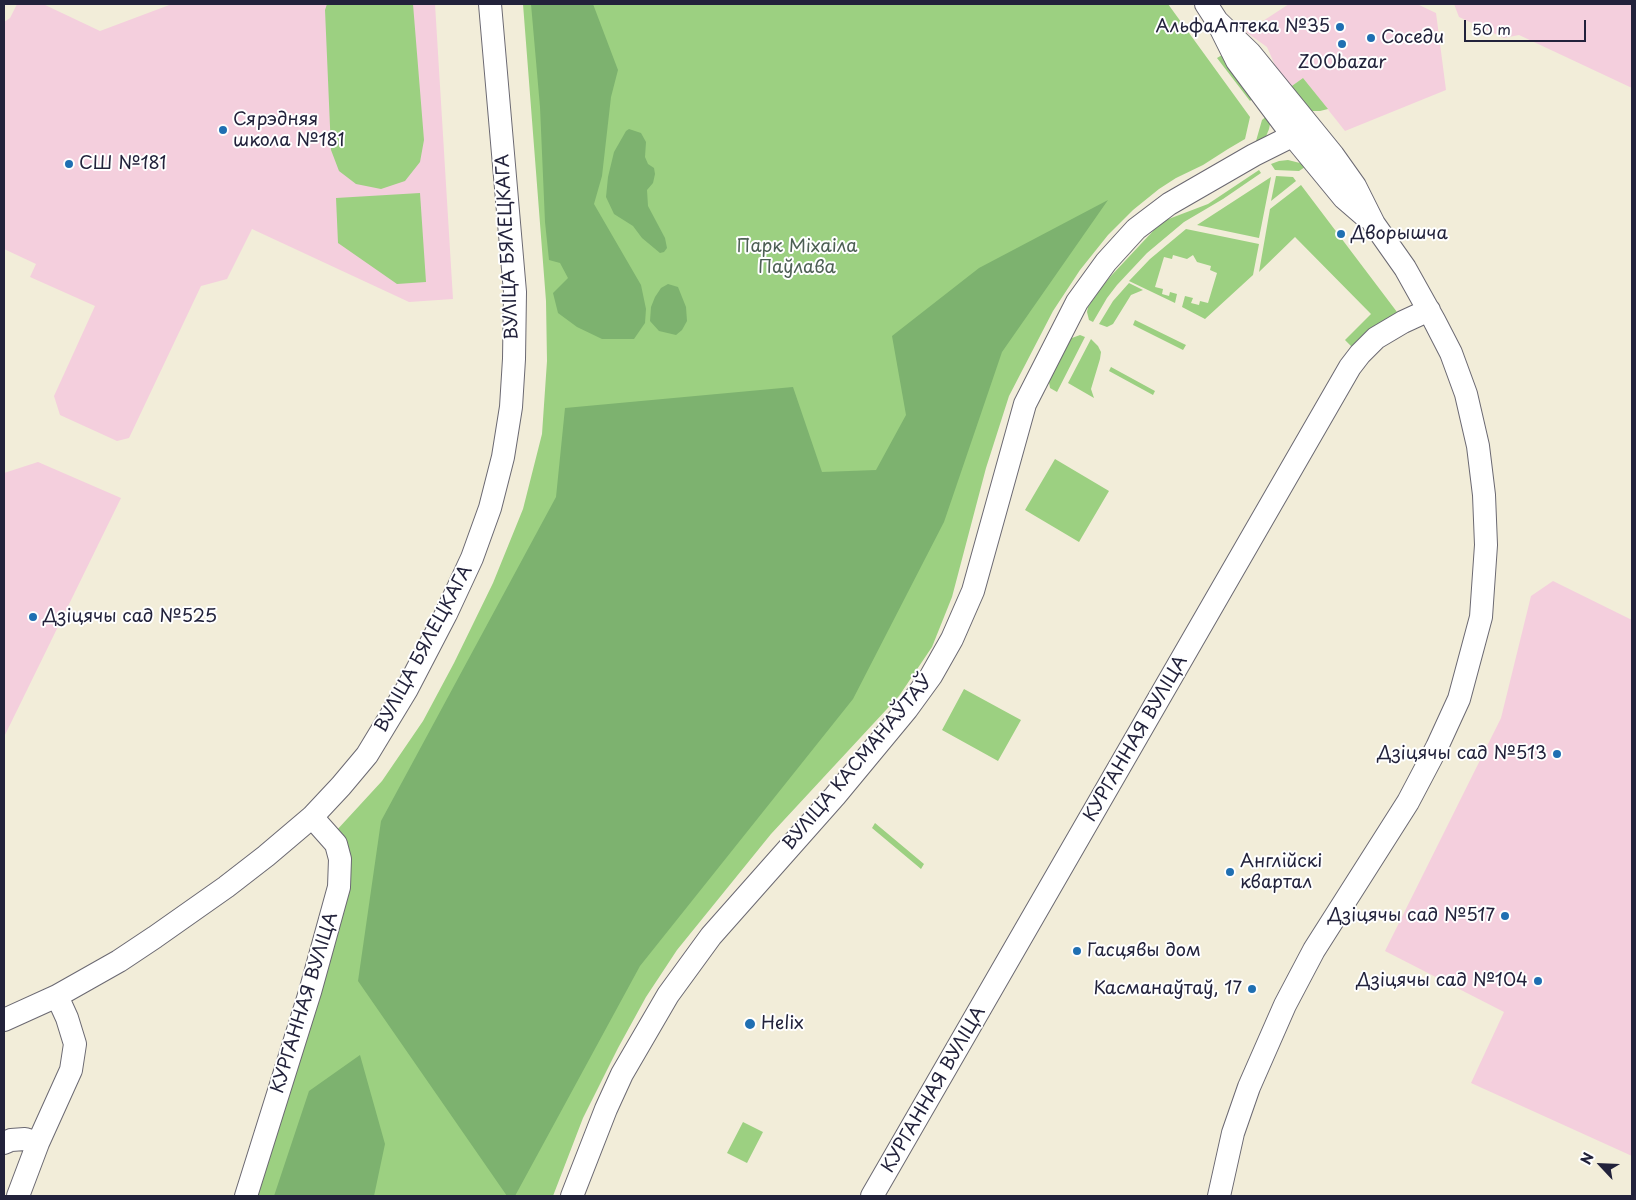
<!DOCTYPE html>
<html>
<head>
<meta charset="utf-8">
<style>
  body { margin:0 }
  #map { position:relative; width:1636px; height:1200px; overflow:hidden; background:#f2edd9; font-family:"Playpen Sans",sans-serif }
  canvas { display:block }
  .frame { position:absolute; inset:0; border:5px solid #22223b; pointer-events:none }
  .north { position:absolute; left:1576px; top:1140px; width:50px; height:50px; -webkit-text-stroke:4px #fff; paint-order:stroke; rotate:295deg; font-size:14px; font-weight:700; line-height:20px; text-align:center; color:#22223b }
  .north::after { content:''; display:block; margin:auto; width:18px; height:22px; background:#22223b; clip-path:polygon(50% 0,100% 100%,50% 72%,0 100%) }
  .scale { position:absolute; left:1464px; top:20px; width:122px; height:22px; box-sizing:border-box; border:2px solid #22223b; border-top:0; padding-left:6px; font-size:15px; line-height:18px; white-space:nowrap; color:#22223b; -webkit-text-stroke:4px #fff; paint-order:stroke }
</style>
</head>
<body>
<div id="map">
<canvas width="1636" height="1200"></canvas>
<div class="frame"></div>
<div class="north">N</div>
<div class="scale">50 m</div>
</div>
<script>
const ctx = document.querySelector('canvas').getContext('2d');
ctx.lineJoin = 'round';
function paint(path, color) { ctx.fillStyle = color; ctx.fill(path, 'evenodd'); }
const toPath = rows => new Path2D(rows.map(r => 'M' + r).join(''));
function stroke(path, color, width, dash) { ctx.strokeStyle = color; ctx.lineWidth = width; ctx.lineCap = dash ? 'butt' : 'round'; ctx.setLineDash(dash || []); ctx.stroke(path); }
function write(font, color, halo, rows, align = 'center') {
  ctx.font = font + ' "Playpen Sans",sans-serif'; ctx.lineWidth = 4; ctx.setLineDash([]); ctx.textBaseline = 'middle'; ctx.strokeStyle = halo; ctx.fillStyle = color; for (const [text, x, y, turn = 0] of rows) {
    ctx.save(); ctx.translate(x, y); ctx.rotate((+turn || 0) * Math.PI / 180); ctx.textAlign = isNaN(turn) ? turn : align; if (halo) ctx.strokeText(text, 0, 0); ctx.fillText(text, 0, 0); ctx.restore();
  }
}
const built = toPath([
  [17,4,43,4,100,31,172,4,435,4,453,299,409,302,252,229,227,279,201,286,129,438,117,441,60,415,54,396,95,306,30,277,36,264,4,249,4,22,10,18],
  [1289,4,1417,4,1436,13,1446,90,1345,131,1303,78,1289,88,1281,79,1267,47,1246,32],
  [1454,4,1632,4,1632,88,1519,35,1504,38,1459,17],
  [38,462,121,498,4,737,4,473],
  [1553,581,1632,620,1632,1156,1471,1083,1504,1012,1385,951,1501,718,1531,596]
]);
const green = toPath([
  [327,4,413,4,424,140,420,162,405,181,381,189,356,184,339,171,331,150,325,10],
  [523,4,1168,4,1250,117,1245,139,1228,149,1203,165,1176,178,1159,189,1133,210,1108,235,1080,270,1053,311,1009,396,986,468,952,597,932,647,899,696,771,834,677,950,646,997,618,1048,583,1118,553,1196,258,1196,335,933,336,831,382,781,423,721,454,663,493,583,523,509,542,434,547,361,546,301],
  [1222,55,1254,97,1250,101,1217,58],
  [1303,78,1328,109,1320,111,1312,111,1289,88],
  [1268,115,1270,124,1269,129,1265,139,1259,145,1256,141,1262,120],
  [1288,160,1300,163,1305,167,1299,171,1275,170,1271,164,1279,161],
  [1259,170,1261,173,1223,199,1184,222,1147,253,1117,285,1107,298,1093,322,1089,320,1087,312,1088,307,1099,291,1110,277,1154,230,1166,220,1208,204],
  [1276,176,1293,177,1296,181,1271,201],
  [1271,177,1259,238,1197,225],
  [1301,185,1397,312,1352,347,1345,340,1371,314,1295,237,1259,272,1270,209],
  [420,193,426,282,397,284,338,243,336,198],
  [1186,229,1259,244,1253,275,1205,319,1182,307,1185,296,1193,298,1191,303,1199,305,1200,301,1208,303,1217,273,1210,270,1211,266,1197,262,1193,255,1187,259,1173,255,1172,259,1164,257,1155,287,1163,289,1162,294,1169,296,1170,292,1177,294,1175,303,1129,281,1150,259],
  [1129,283,1143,290,1131,295,1113,324,1107,327,1099,324,1113,301],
  [1135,320,1186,345,1183,350,1133,325],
  [1080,335,1085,337,1057,392,1050,388,1049,382,1069,342,1072,338],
  [1091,339,1098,346,1101,352,1100,359,1091,389,1094,398,1068,383],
  [1111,367,1155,391,1153,395,1109,371],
  [1055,459,1109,491,1079,542,1025,510],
  [964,689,1021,720,998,761,942,730],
  [875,823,924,864,921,869,872,828],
  [743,1122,763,1132,747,1163,727,1153]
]);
const forest = toPath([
  [531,4,593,4,618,70,611,97,602,176,594,204,641,285,646,309,645,323,634,339,602,339,577,327,558,313,553,293,568,278,560,263,549,260,545,222,540,107],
  [629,129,641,133,646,142,645,157,648,164,654,168,655,174,653,183,647,190,648,206,665,238,667,248,664,252,660,253,642,238,633,226,614,214,606,197,608,177,614,152,626,131],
  [1108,200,1002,352,944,522,853,699,640,966,515,1196,507,1196,358,981,381,821,556,497,565,408,793,387,822,472,876,470,906,415,892,336,979,268],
  [668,284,678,287,686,307,687,321,682,330,676,335,659,331,650,321,651,307,655,297,661,288],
  [360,1055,385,1144,374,1196,274,1196,309,1091]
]);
const minor = toPath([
  [1206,4,1217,21,1237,61,1293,136,1344,198,1366,217],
  [1217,21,1250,53,1333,155,1355,186,1374,224,1405,268,1434,320,1451,353,1466,394,1478,446,1484,495,1486,545,1481,617,1459,699,1437,747,1408,802,1314,950,1285,1005,1249,1087,1233,1133,1219,1196],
  [4,1020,57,996,119,961,155,937,226,887,266,856,312,817,341,786,367,755,407,689,446,614,472,558,490,508,503,457,511,407,514,359,515,292,490,4],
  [4,1143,11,1140,25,1139,38,1143],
  [18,1196,38,1143,71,1070,75,1044,67,1018,57,996],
  [246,1196,310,992,339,887,340,859,336,844,312,817],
  [572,1196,606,1109,622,1074,668,995,711,936,835,796,907,709,931,676,952,639,973,591,1025,404,1077,302,1106,262,1136,229,1169,204,1254,155,1310,127],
  [872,1196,1350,367,1360,354,1376,338,1403,322,1429,310]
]);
const markers = [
  [1340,27,5,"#1f6fb2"],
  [1371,38,5,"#1f6fb2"],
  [1342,44,5,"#1f6fb2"],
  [223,130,5,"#1f6fb2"],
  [69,164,5,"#1f6fb2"],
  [1341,234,5,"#1f6fb2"],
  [33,617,5,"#1f6fb2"],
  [1557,754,5,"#1f6fb2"],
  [1230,872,5,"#1f6fb2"],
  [1505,916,5,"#1f6fb2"],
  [1077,951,5,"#1f6fb2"],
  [1538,981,5,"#1f6fb2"],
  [1252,989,5,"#1f6fb2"],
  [750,1024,6,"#1f6fb2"]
];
const poiNames = [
  ["АльфаАптека №35",1330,27,"right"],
  ["Соседи",1381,38],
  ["ZOObazar",1342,63,"center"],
  ["Сярэдняя",233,120],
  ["школа №181",233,141],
  ["СШ №181",79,164],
  ["Дворышча",1351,234],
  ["Дзіцячы сад №525",43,617],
  ["Дзіцячы сад №513",1547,754,"right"],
  ["Англійскі",1240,862],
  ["квартал",1240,883],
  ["Дзіцячы сад №517",1495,916,"right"],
  ["Гасцявы дом",1087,951],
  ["Дзіцячы сад №104",1528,981,"right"],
  ["Касманаўтаў, 17",1242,989,"right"],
  ["Helix",761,1024]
];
const streetNames = [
  ["ВУЛІЦА БЯЛЕЦКАГА",508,247,-93],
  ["ВУЛІЦА БЯЛЕЦКАГА",424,649,-62],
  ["КУРГАННАЯ ВУЛІЦА",1136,739,-60],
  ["ВУЛІЦА КАСМАНАЎТАЎ",858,763,-50],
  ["КУРГАННАЯ ВУЛІЦА",305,1003,-73],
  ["КУРГАННАЯ ВУЛІЦА",934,1090,-60]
];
const parkNames = [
  ["Парк Міхаіла",797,247],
  ["Паўлава",797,268]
];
paint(built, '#f4cfdd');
paint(green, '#9cd081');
paint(forest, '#7db26f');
stroke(minor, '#6b6972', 24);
stroke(minor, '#fff', 22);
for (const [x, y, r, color] of markers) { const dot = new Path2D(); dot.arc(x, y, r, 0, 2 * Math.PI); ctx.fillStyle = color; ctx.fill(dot); stroke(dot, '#fff', 2); }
write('18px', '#22223b', '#fff', poiNames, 'left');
write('18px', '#22223b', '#fff', streetNames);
write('18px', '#4d5f54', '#fff', parkNames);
</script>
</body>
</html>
